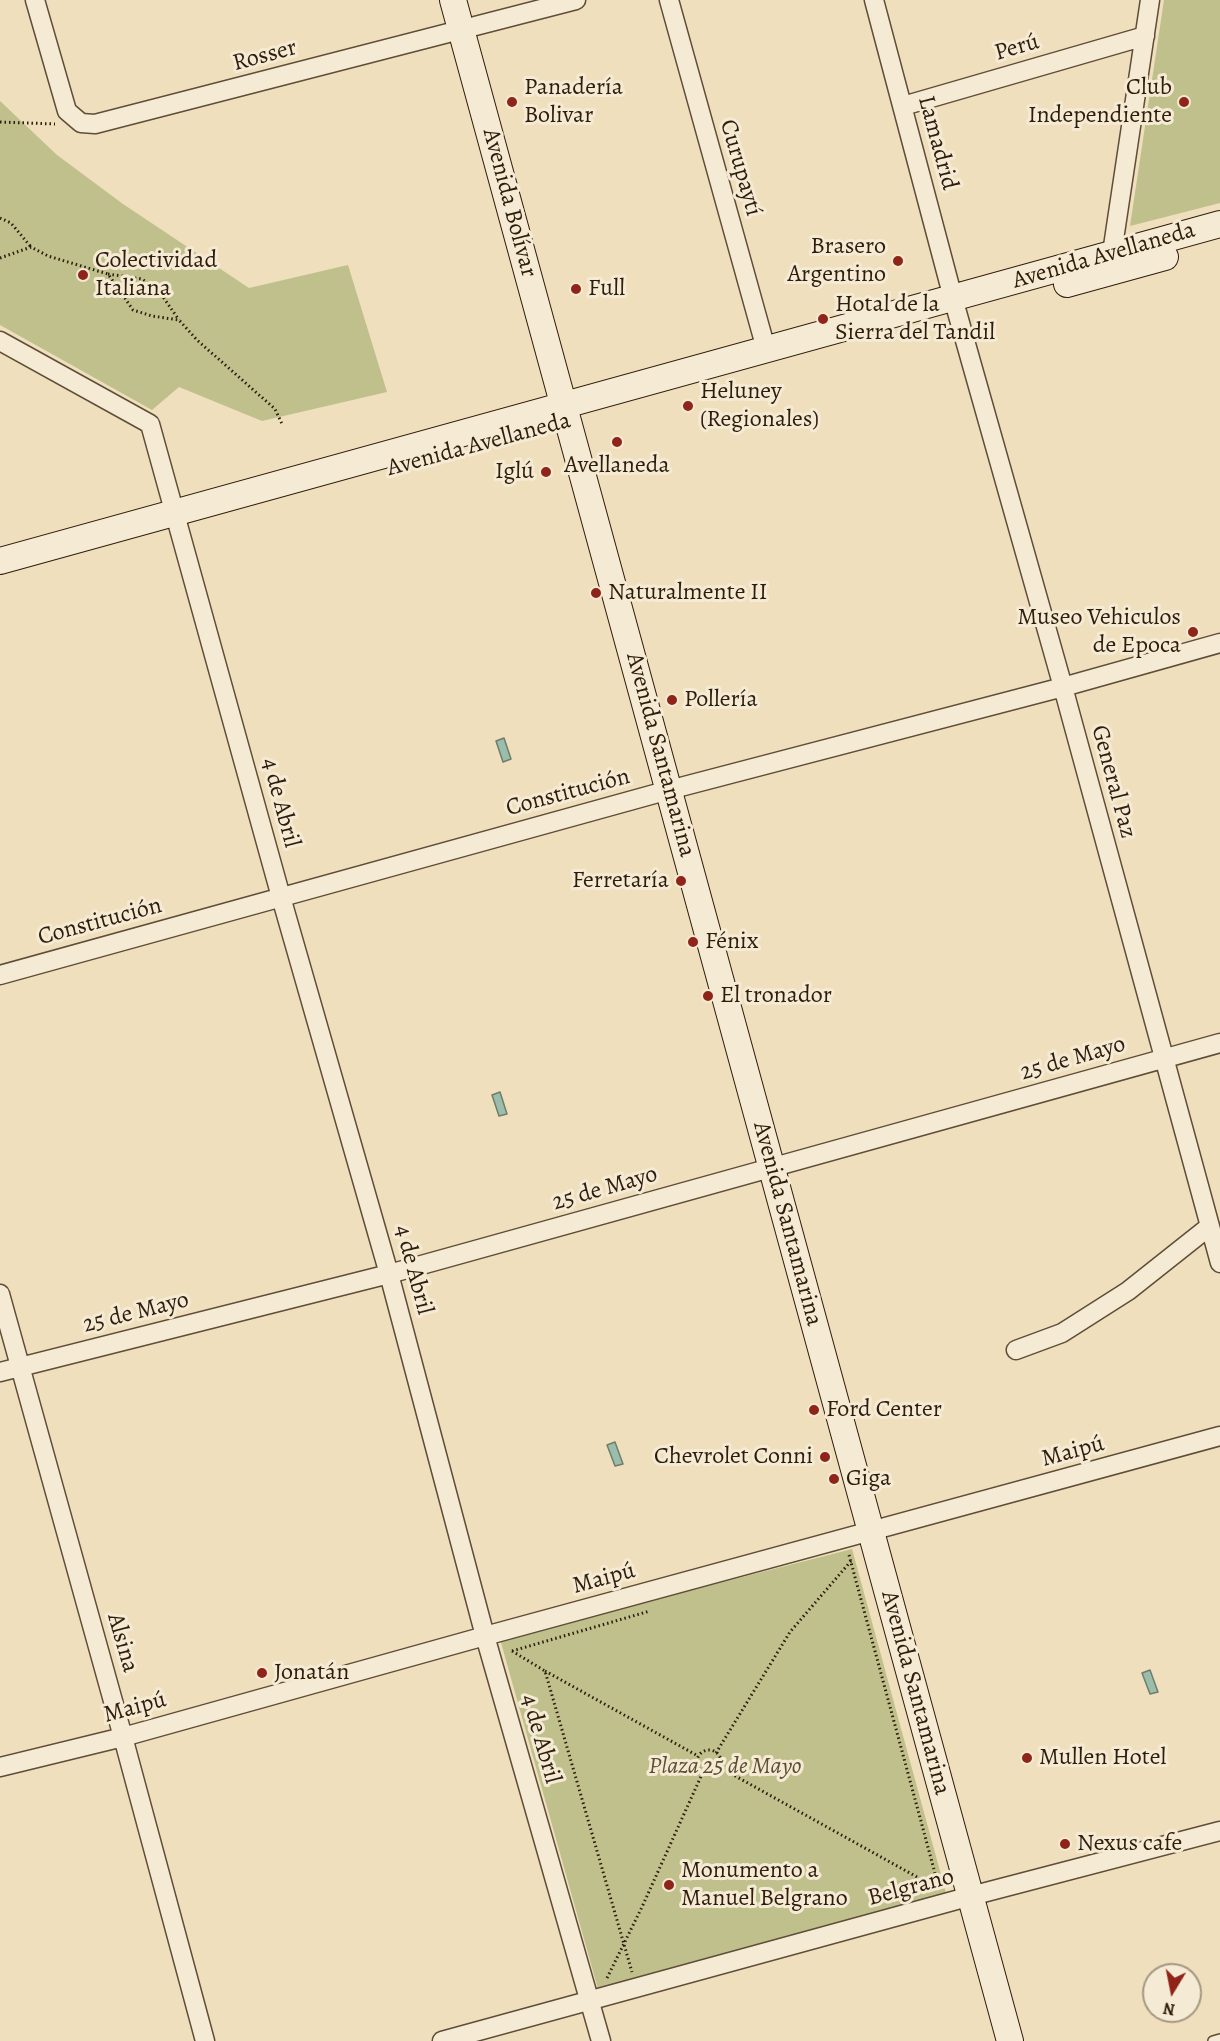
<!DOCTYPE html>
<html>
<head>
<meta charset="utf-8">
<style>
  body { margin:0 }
  #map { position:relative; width:1220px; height:2041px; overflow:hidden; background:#efdfbc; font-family:Alegreya,serif }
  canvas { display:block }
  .north { position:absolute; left:1142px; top:1963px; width:60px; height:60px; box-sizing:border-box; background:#f5ead3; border:2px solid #a59883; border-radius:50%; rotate:190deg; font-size:16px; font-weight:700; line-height:24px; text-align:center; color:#2e1c0c }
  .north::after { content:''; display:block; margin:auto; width:21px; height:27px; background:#8f2418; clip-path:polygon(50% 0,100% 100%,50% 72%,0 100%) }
</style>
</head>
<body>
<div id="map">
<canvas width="1220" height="2041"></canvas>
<div class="north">N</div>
</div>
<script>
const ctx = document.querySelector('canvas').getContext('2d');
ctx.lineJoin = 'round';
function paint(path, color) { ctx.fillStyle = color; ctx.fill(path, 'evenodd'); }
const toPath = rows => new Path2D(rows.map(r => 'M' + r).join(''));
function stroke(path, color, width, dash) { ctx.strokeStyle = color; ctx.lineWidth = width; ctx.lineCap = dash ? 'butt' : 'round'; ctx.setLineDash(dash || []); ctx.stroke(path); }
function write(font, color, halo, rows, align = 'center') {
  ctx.font = font + ' Alegreya,serif'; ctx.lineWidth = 6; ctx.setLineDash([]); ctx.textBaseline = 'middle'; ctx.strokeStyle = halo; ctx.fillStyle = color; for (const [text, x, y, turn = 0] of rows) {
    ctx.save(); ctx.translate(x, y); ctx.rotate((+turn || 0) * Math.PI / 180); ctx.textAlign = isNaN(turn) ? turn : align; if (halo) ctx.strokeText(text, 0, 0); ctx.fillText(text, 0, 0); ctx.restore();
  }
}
const green = toPath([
  [1164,0,1220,0,1220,203,1130,226],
  [0,101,57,155,123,204,249,288,348,265,387,392,262,421,179,387,152,410,0,325],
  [852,1549,946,1893,598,1989,500,1639]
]);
const water = toPath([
  [504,738,511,759,503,762,496,741,504,738],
  [500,1092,507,1114,499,1116,492,1095,500,1092],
  [615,1442,623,1464,615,1466,607,1445,615,1442],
  [1150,1670,1158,1692,1150,1694,1142,1673,1150,1670]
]);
const path = toPath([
  [0,122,55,124],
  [0,218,11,223,31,247],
  [0,258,31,247,48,256,108,274,133,310,152,316,179,320,197,340,275,409,282,424],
  [108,274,142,279,161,294,179,320],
  [849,1555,939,1888],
  [512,1651,650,1611],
  [512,1651,545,1671,632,1972],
  [545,1671,698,1756],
  '697 1762a12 12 0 1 1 24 0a12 12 0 1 1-24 0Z',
  [716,1753,790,1632,851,1561],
  [719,1767,935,1887],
  [607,1978,642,1907,703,1772]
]);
const service = toPath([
  [1213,2041,1220,2039]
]);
const minor = toPath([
  [35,0,67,111,81,123,95,124,576,0],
  [669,0,766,349],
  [874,0,953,298,1063,687,1220,1263],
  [903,106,1145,36],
  [1112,253,1150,0],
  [0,341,150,424,281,897,389,1274,485,1636,601,2041],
  [0,975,669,790,1063,687,1220,643],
  [0,1294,123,1737,205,2041],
  [1016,1350,1062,1333,1128,1291,1210,1226],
  [0,1372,389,1274,1220,1043],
  [0,1767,123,1737,485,1636,1220,1436],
  [442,2041,971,1896,1220,1831]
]);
const secondary = toPath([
  [453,0,1010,2041],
  [1067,284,1165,257],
  [0,561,1220,224]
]);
const markers = [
  [512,102,6,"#8f2418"],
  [1184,102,6,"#8f2418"],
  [898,261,6,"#8f2418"],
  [83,275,6,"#8f2418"],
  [576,289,6,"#8f2418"],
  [823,319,6,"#8f2418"],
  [688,406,6,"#8f2418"],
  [617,442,6,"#8f2418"],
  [546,472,6,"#8f2418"],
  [596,593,6,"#8f2418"],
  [1193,632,6,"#8f2418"],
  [672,700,6,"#8f2418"],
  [681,881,6,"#8f2418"],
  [693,942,6,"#8f2418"],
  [708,996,6,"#8f2418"],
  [814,1410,6,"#8f2418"],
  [825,1457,6,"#8f2418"],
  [834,1479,6,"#8f2418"],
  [262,1673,6,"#8f2418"],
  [1027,1758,6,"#8f2418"],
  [1065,1844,6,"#8f2418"],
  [669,1885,6,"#8f2418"]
];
const streetNames = [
  ["Perú",1017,48,-16],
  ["Rosser",265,56,-15],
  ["Lamadrid",937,143,75],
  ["Curupaytí",740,168,74],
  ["Avenida Bolívar",509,203,75],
  ["Avenida Avellaneda",1104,256,-16],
  ["Avenida Avellaneda",479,445,-15],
  ["Avenida Santamarina",660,755,75],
  ["General Paz",1113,782,75],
  ["Constitución",568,793,-15],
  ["4 de Abril",280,803,75],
  ["Constitución",100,922,-15],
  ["25 de Mayo",1073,1059,-16],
  ["25 de Mayo",605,1189,-16],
  ["Avenida Santamarina",787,1224,75],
  ["4 de Abril",413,1270,75],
  ["25 de Mayo",136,1313,-14],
  ["Maipú",1073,1452,-15],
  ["Maipú",604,1579,-15],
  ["Alsina",122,1643,74],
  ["Avenida Santamarina",915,1693,75],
  ["Maipú",135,1708,-15],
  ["4 de Abril",540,1739,74],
  ["Belgrano",911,1888,-15]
];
const poiNames = [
  ["Panadería",524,88],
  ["Bolivar",524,116],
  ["Club",1172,88,"right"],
  ["Independiente",1172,116,"right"],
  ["Brasero",886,247,"right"],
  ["Argentino",886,275,"right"],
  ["Colectividad",95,261],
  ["Italiana",95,289],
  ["Full",588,289],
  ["Hotal de la",835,305],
  ["Sierra del Tandil",835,333],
  ["Heluney",700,392],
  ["(Regionales)",700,420],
  ["Avellaneda",617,466,"center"],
  ["Iglú",534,472,"right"],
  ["Naturalmente II",608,593],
  ["Museo Vehiculos",1181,618,"right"],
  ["de Epoca",1181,646,"right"],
  ["Pollería",684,700],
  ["Ferretaría",669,881,"right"],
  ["Fénix",705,942],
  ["El tronador",720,996],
  ["Ford Center",826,1410],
  ["Chevrolet Conni",813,1457,"right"],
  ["Giga",846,1479],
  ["Jonatán",274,1673],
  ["Mullen Hotel",1039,1758],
  ["Nexus cafe",1077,1844],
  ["Monumento a",681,1871],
  ["Manuel Belgrano",681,1899]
];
const parkNames = [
  ["Plaza 25 de Mayo",725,1767]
];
paint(green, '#c0c08c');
paint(water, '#9abdac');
stroke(water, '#6f7d6c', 1.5);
stroke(service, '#5e4d38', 12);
stroke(minor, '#5e4d38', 21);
stroke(secondary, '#2e1c0c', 28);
stroke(path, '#2e1c0c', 3, [1.5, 3]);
stroke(service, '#f5ead3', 9);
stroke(minor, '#f5ead3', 18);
stroke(secondary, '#f5ead3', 26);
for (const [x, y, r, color] of markers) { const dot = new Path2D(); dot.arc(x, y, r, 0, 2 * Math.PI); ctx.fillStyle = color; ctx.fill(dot); stroke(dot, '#f5ead3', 2); }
write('24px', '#2e1c0c', '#f5ead3', streetNames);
write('24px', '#2e1c0c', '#f5ead3', poiNames, 'left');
write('italic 24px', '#5a4d32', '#f5ead3', parkNames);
</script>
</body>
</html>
